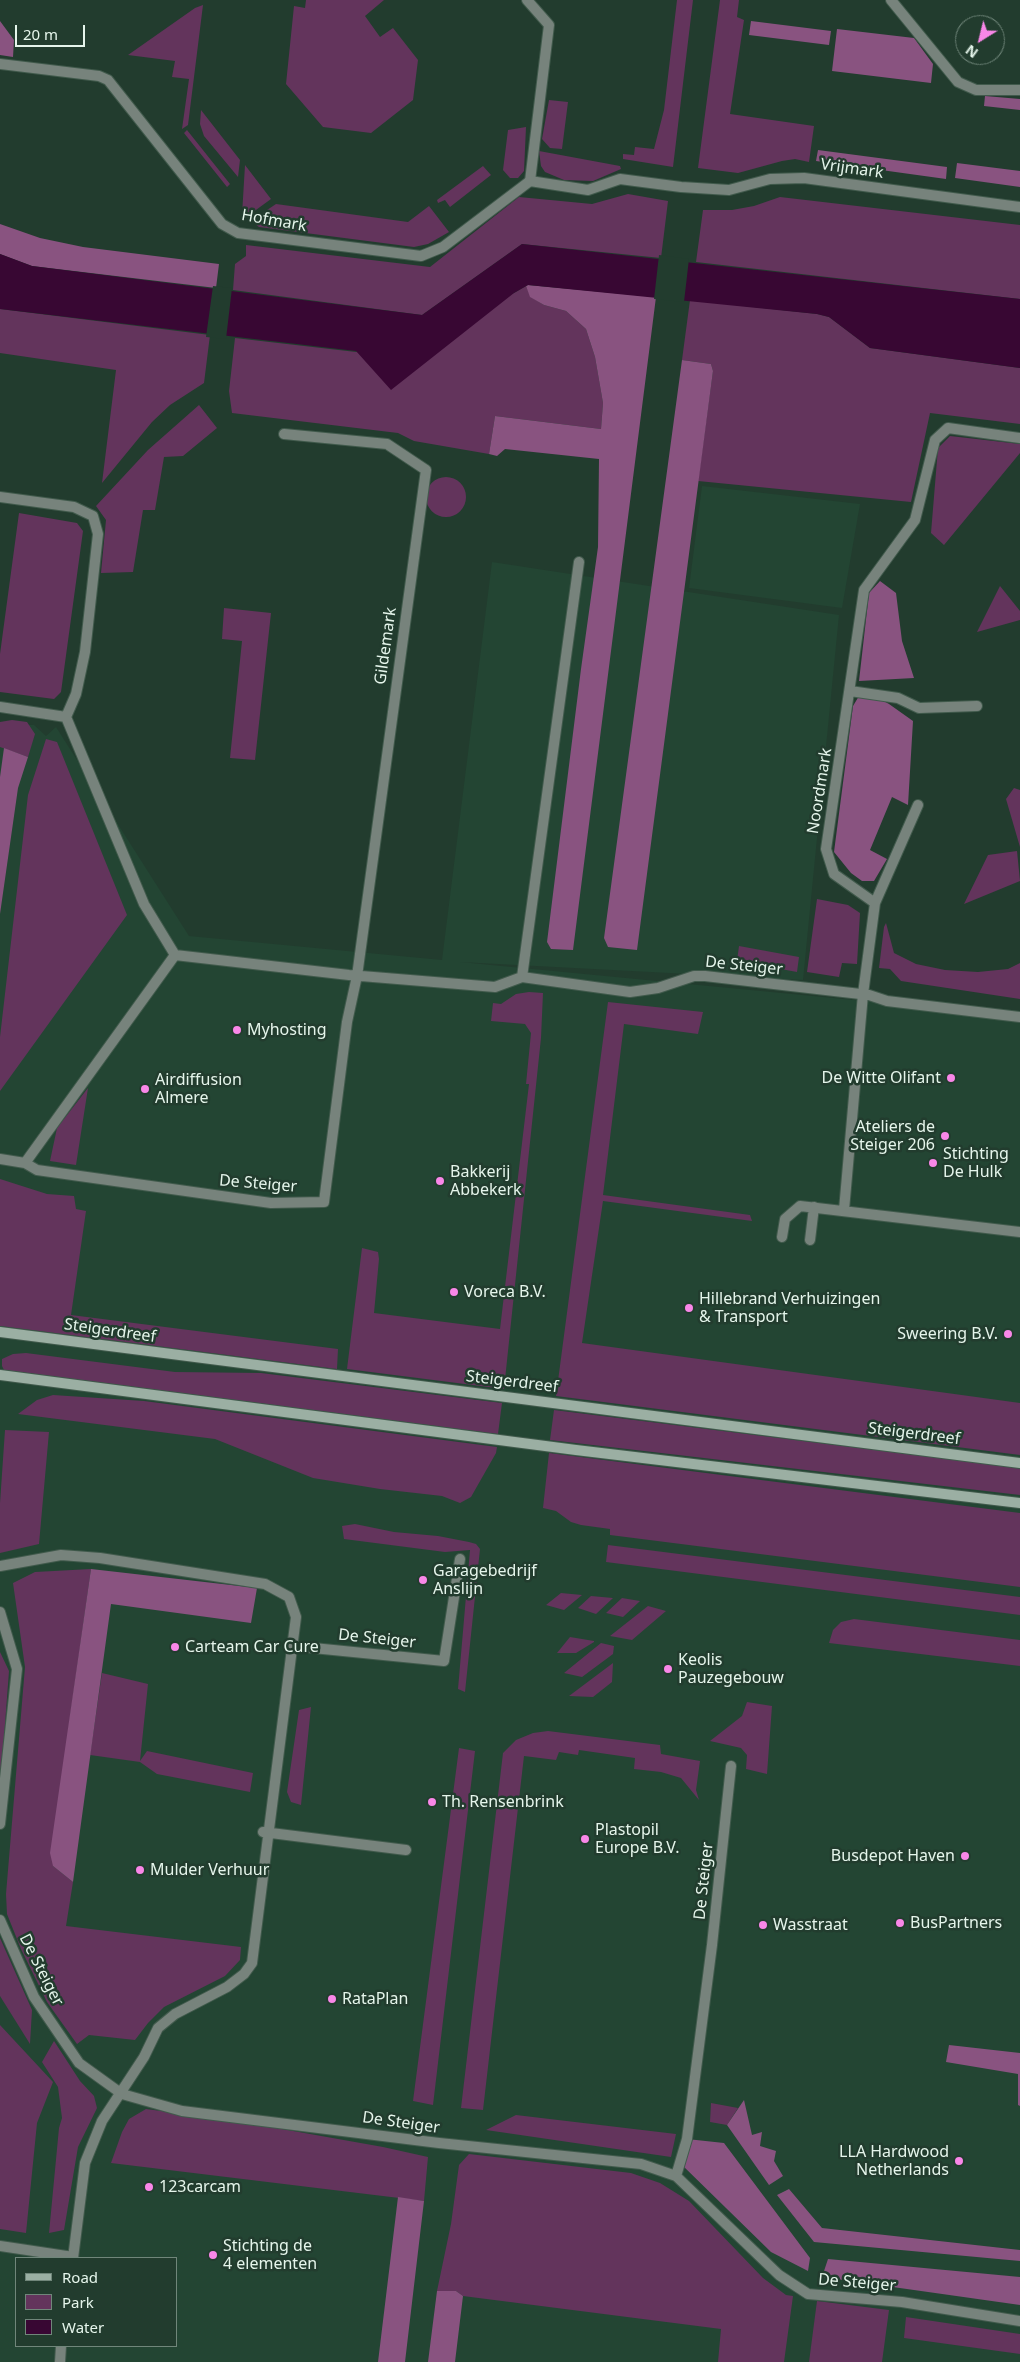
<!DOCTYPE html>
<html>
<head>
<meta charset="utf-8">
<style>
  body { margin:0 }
  #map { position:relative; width:1020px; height:2362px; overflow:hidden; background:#223c2e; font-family:"Noto Sans",sans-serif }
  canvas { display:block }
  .legend { position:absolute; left:15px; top:2257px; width:162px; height:90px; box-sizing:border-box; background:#223c2e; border:1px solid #70867a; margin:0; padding:6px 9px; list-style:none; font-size:15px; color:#e5f5eb }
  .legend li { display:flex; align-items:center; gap:10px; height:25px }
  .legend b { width:25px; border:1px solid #70867a }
  .north { position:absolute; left:955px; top:15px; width:50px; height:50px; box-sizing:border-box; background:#223c2e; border:1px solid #70867a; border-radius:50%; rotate:216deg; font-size:14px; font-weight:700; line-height:20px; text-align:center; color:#e5f5eb }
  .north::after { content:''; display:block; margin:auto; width:18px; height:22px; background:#f987e8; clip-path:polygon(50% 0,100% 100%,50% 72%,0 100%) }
  .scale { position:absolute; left:15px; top:25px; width:70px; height:22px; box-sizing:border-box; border:2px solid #e5f5eb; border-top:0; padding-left:6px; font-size:15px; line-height:18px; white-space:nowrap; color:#e5f5eb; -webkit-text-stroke:4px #223c2e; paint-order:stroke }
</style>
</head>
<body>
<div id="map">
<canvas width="1020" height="2362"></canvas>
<ul class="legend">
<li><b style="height:6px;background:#9bafa3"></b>Road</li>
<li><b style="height:14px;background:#63345c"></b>Park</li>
<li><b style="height:14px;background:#380733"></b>Water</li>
</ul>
<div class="north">N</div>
<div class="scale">20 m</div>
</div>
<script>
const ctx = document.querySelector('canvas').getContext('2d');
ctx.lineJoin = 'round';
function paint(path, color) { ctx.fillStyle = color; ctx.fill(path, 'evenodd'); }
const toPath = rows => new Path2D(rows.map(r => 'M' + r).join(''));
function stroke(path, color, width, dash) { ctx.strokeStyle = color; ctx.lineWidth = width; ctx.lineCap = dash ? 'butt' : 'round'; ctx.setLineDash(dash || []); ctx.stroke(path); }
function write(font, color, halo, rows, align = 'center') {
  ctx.font = font + ' "Noto Sans",sans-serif'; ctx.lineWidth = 5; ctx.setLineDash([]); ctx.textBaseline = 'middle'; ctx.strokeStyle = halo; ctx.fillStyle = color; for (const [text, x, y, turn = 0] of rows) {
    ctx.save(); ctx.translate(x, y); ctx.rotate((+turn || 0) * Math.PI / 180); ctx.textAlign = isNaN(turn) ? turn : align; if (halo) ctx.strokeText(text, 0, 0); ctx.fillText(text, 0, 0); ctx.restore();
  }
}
const built = toPath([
  [702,486,860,504,842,608,689,588],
  [492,562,839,615,803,980,460,962,1020,1016,1020,2362,0,2362,0,724,34,725,46,736,56,727,189,936,442,960],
  [16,2258,176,2258,176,2346,16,2346]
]);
const green = toPath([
  [306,0,384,0,365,16,380,37,393,28,418,60,413,100,371,133,323,127,286,84,294,6,305,8],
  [677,0,693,0,673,167,623,159,623,154,634,155,635,147,654,149,664,110],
  [720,0,739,0,737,17,744,20,730,114,814,126,809,162,795,159,782,161,738,173,698,168],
  [203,5,188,125,182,129,189,79,172,77,175,61,128,55,195,8],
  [549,100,568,102,562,149,550,148,542,139],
  [201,110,240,160,238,177,204,136,200,124],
  [526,127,524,171,518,178,510,178,503,170,508,130],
  [187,130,230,184,227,187,184,133],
  [539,151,620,166,621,169,593,181,564,180,545,172,541,166],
  [245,165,271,199,249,215,242,215],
  [483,166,491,175,450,207,445,200,438,203,437,200],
  [628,194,668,201,661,258,522,244,422,315,233,290,235,264,246,256,246,245,430,267,519,197,592,204],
  [780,197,1020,225,1020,299,696,262,703,210,732,210,754,206],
  [276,204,408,222,429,206,449,232,428,244,414,247,259,227,255,224,264,212],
  [526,286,531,297,544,305,566,311,586,329,595,357,603,403,601,429,495,416,489,454,414,441,398,433,232,413,229,391,235,338,356,352,514,293],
  [690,300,817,314,829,317,870,348,1020,368,1020,424,930,413,911,502,698,481,713,371,711,364,682,360],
  [0,309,210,335,204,383,170,405,152,422,102,483,116,370,0,353],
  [199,405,217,428,183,456,164,457,155,510,143,510,133,572,101,573,106,520,96,506,148,450],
  [950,436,1020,444,1020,453,944,545,931,533,938,448],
  '426 497a20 20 0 1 1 40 0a20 20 0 1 1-40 0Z',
  [19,513,77,523,83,531,61,692,54,699,0,692,0,654],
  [1000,586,1020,611,1020,620,977,632],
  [224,608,271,613,255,760,230,758,242,641,222,639],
  [12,720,27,722,35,734,28,757,0,747,0,722],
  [46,739,57,742,127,915,0,1091,0,1037,28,795],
  [1014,788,1020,790,1020,847,1006,799],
  [1017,851,1020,881,964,904,988,855],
  [817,899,848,905,860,913,857,964,842,963,839,977,807,972],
  [886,923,894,953,916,964,945,970,978,972,1008,969,1020,963,1020,999,901,981,890,969,879,968,884,927],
  [739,946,799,957,797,972,737,961],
  [529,992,543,993,541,1038,504,1389,347,1369,362,1248,378,1252,379,1259,374,1313,500,1329,529,1084,526,1084,531,1033,525,1024,491,1021,493,1003,501,1004,516,994],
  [608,1002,703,1012,698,1034,624,1024,603,1195,750,1215,752,1221,603,1201,582,1343,1020,1403,1020,1455,556,1396],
  [88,1088,76,1165,50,1161,57,1128],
  [0,1179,47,1194,74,1196,76,1209,86,1211,71,1315,338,1349,337,1369,0,1326],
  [26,1353,175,1372,261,1373,502,1403,498,1434,4,1370,2,1366,2,1359,13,1354],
  [53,1395,144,1401,497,1447,496,1453,471,1497,460,1503,442,1496,380,1489,313,1478,215,1439,18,1414,37,1400],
  [554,1410,1020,1468,1020,1495,550,1440],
  [5,1430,49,1432,39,1544,0,1553,0,1503],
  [549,1453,1020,1513,1020,1587,610,1535,610,1529,581,1525,571,1522,556,1511,543,1508],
  [355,1524,394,1532,438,1536,469,1542,476,1544,480,1549,465,1692,458,1689,470,1550,445,1552,344,1539,342,1526],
  [608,1545,1020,1597,1020,1615,606,1562],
  [91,1569,69,1725,53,1866,73,1882,66,1926,241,1947,240,1960,225,1976,164,2007,148,2023,135,2040,89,2035,77,2044,47,2002,21,1949,7,1914,6,1894,25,1667,13,1583,35,1572],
  [561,1593,582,1595,564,1610,546,1605],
  [591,1596,613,1598,596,1614,578,1608],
  [622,1598,640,1601,623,1617,606,1613],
  [648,1606,666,1611,632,1640,610,1636],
  [854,1619,1020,1640,1020,1666,829,1643,833,1630,841,1622],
  [570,1637,594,1641,594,1642,576,1653,557,1653],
  [601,1643,614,1646,613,1654,582,1677,564,1673],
  [0,1652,9,1671,0,1791],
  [613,1663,612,1682,593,1697,569,1696],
  [102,1673,148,1684,140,1761,147,1751,253,1773,250,1792,157,1774,140,1762,90,1755],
  [747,1702,772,1706,767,1774,746,1769,747,1755,741,1748,710,1741,742,1716],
  [311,1707,301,1805,291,1802,287,1792,299,1710],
  [548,1731,660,1745,661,1754,700,1761,696,1790,699,1800,681,1778,661,1772,634,1769,635,1758,579,1750,578,1755,559,1752,556,1760,524,1756,483,2110,461,2108,503,1753,516,1740,533,1733],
  [459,1748,475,1751,433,2105,413,2101],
  [0,1938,32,2010,30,2044,0,1996],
  [0,2025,53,2082,37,2123,26,2233,0,2229],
  [54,2041,80,2081,94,2096,97,2108,78,2147,64,2230,49,2233,59,2128,62,2118,58,2087,42,2062],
  [711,2103,738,2108,727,2125,710,2122],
  [146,2109,237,2121,383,2147,428,2157,424,2201,111,2163,122,2132,129,2119],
  [516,2115,676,2134,671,2157,486,2130],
  [469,2154,631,2173,660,2183,689,2201,763,2278,786,2295,793,2296,784,2362,718,2362,721,2329,463,2296,456,2291,437,2291,451,2224,459,2165],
  [817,2301,889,2310,882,2362,809,2362],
  [906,2317,1020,2334,1020,2354,904,2338]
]);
const forest = toPath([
  [0,21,14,40,13,57,0,55],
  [751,21,831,31,829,45,749,35],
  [837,29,914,38,933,64,931,83,832,71],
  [985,96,1020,99,1020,110,984,106],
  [818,150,947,167,946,179,816,161],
  [957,163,1020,171,1020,187,955,178],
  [0,224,40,238,83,247,219,264,216,288,32,266,0,254],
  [528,285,656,297,573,950,551,949,547,942,581,669,598,547,599,459,505,449,497,456,489,454,495,416,601,429,603,403,595,357,586,329,566,311,544,305,530,297,526,286],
  [682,360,711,364,713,371,637,950,608,947,604,938],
  [880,581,896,593,902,641,914,678,859,681,869,593],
  [859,696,874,696,889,704,913,721,908,805,892,797,870,850,887,859,874,881,862,881,851,873,834,852,853,706],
  [4,748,28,757,18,788,0,914,0,777],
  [91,1569,257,1588,251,1623,111,1604,73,1882,53,1866,50,1853],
  [949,2045,1020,2053,1020,2106,1018,2105,1018,2074,946,2062],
  [744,2100,752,2135,762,2132,760,2146,776,2151,774,2161,783,2176,769,2185,727,2125],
  [687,2139,724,2143,810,2258,808,2271,771,2252,681,2164],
  [789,2189,822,2228,1020,2250,1020,2261,814,2242,777,2195],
  [398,2197,424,2201,405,2362,378,2362],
  [828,2259,1020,2277,1020,2305,822,2277],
  [437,2291,456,2291,463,2296,455,2362,428,2362]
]);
const water = toPath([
  [522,244,1020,299,1020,368,870,348,829,317,817,314,528,285,514,293,391,390,356,351,0,309,0,254,32,266,422,315]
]);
const pier = toPath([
  [659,255,689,259,684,302,654,299],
  [213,286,232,288,226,339,206,337]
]);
const minor = toPath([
  [527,0,549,25,530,181],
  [891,0,958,82,976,90,1020,90],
  [0,497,74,507,93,516,98,534,85,652,76,694,66,717,144,904,175,955],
  [850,691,898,698,919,708,977,706],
  [0,707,66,717],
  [875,903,834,874,826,849,864,590,915,520,935,440,948,428,1020,438],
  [522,977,579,562],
  [0,1159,25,1163,37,1170,271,1203,324,1202,347,1022,357,976,426,470,387,444,284,434],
  [25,1163,175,955,349,975,495,987,522,977,630,992,658,988,694,976,705,976,869,995,887,1001,1020,1017],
  [844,1210,863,994,875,903,918,805],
  [782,1237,785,1219,800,1206,1020,1232],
  [810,1240,814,1207],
  [0,1566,61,1555,100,1558,265,1584,289,1597,296,1617,252,1963,244,1974,227,1987,175,2014,158,2028,144,2057,102,2121,85,2163,73,2258],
  [0,1612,17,1669,0,1824],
  [293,1646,444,1661,460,1559],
  [263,1832,406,1850],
  [0,1920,34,1997,79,2063,122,2094,182,2111,439,2143,641,2164,676,2176,779,2275,808,2294,902,2302,1020,2321],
  [676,2176,687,2139,712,1945,731,1766],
  [0,2246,73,2257],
  [60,2362,61,2346]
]);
const tertiary = toPath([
  [0,64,99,76,108,80,222,224,238,233,421,256,443,247,530,181,588,190,620,179,681,187,729,190,770,179,804,178,1020,207]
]);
const secondary = toPath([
  [0,1332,1020,1463],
  [0,1375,576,1450,1020,1503]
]);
const markers = [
  [237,1030,5,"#f987e8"],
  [951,1078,5,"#f987e8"],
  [145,1089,5,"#f987e8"],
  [945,1136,5,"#f987e8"],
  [933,1163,5,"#f987e8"],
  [440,1181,5,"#f987e8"],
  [454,1292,5,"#f987e8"],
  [689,1308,5,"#f987e8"],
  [1008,1334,5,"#f987e8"],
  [423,1580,5,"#f987e8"],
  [175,1647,5,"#f987e8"],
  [668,1669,5,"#f987e8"],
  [432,1802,5,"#f987e8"],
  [585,1839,5,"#f987e8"],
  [965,1856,5,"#f987e8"],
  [140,1870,5,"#f987e8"],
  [900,1923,5,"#f987e8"],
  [763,1925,5,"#f987e8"],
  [332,1999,5,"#f987e8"],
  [959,2161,5,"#f987e8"],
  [149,2187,5,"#f987e8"],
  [213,2255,5,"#f987e8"]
];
const streetNames = [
  ["Vrijmark",852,169,8],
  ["Hofmark",274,221,10],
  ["Gildemark",386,646,-82],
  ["Noordmark",820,791,-81],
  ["De Steiger",744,966,6],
  ["De Steiger",258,1184,5],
  ["Steigerdreef",110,1331,8],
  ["Steigerdreef",512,1382,7],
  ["Steigerdreef",914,1434,7],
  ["De Steiger",377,1639,6],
  ["De Steiger",704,1881,-84],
  ["De Steiger",41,1970,63],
  ["De Steiger",401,2123,8],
  ["De Steiger",857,2283,5]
];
const poiNames = [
  ["Myhosting",247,1030],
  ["De Witte Olifant",941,1078,"right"],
  ["Airdiffusion",155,1080],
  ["Almere",155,1098],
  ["Ateliers de",935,1127,"right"],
  ["Steiger 206",935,1145,"right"],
  ["Stichting",943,1154],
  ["De Hulk",943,1172],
  ["Bakkerij",450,1172],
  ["Abbekerk",450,1190],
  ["Voreca B.V.",464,1292],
  ["Hillebrand Verhuizingen",699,1299],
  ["& Transport",699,1317],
  ["Sweering B.V.",998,1334,"right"],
  ["Garagebedrijf",433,1571],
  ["Anslijn",433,1589],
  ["Carteam Car Cure",185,1647],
  ["Keolis",678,1660],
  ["Pauzegebouw",678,1678],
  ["Th. Rensenbrink",442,1802],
  ["Plastopil",595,1830],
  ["Europe B.V.",595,1848],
  ["Busdepot Haven",955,1856,"right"],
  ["Mulder Verhuur",150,1870],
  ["BusPartners",910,1923],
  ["Wasstraat",773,1925],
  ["RataPlan",342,1999],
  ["LLA Hardwood",949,2152,"right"],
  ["Netherlands",949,2170,"right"],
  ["123carcam",159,2187],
  ["Stichting de",223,2246],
  ["4 elementen",223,2264]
];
paint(built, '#234533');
paint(green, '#63345c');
paint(forest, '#895380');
paint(water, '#380733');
paint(pier, '#223c2e');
stroke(minor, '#415a4c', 12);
stroke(tertiary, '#415a4c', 12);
stroke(secondary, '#415a4c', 12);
stroke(minor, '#77837c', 10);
stroke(tertiary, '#77837c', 10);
stroke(secondary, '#9bafa3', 10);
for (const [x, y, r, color] of markers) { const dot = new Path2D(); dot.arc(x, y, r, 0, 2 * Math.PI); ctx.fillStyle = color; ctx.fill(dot); stroke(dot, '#223c2e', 2); }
write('16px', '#e5f5eb', '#223c2e', streetNames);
write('16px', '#e5f5eb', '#223c2e', poiNames, 'left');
</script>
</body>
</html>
